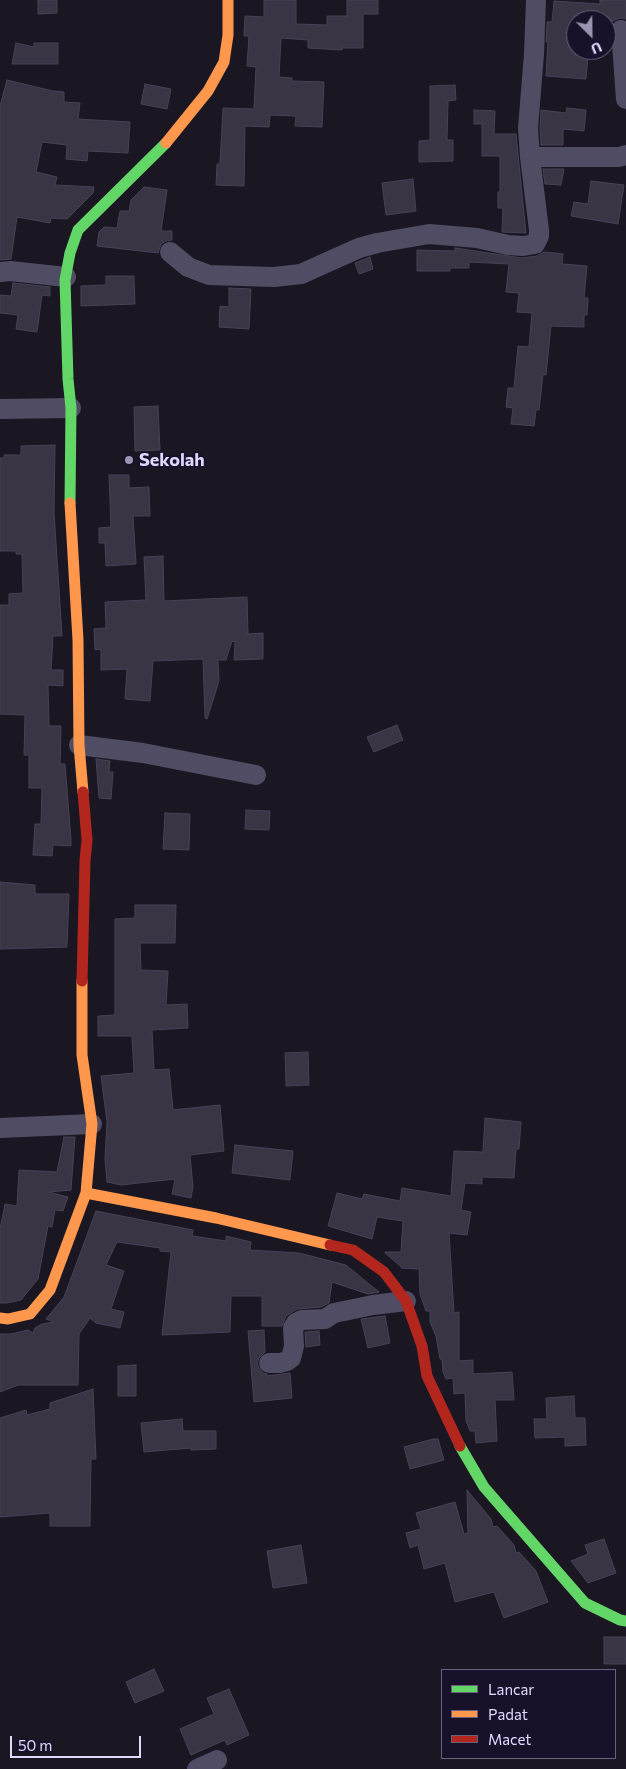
<!DOCTYPE html>
<html>
<head>
<meta charset="utf-8">
<style>
  body { margin:0 }
  #map { position:relative; width:626px; height:1769px; overflow:hidden; background:#1a1723; font-family:Commissioner,sans-serif }
  canvas { display:block }
  .legend { position:absolute; left:441px; top:1669px; width:175px; height:90px; box-sizing:border-box; background:#171129; border:1px solid #67617e; margin:0; padding:6px 9px; list-style:none; font-size:15px; color:#e0d9fe }
  .legend li { display:flex; align-items:center; gap:10px; height:25px }
  .legend b { width:25px; border:1px solid #67617e }
  .north { position:absolute; left:566px; top:10px; width:50px; height:50px; box-sizing:border-box; background:#171129; border:1px solid #67617e; border-radius:50%; rotate:157deg; font-size:14px; font-weight:700; line-height:20px; text-align:center; color:#e0d9fe }
  .north::after { content:''; display:block; margin:auto; width:18px; height:22px; background:#9b95b1; clip-path:polygon(50% 0,100% 100%,50% 72%,0 100%) }
  .scale { position:absolute; left:10px; top:1736px; width:131px; height:22px; box-sizing:border-box; border:2px solid #e0d9fe; border-top:0; padding-left:6px; font-size:15px; line-height:18px; white-space:nowrap; color:#e0d9fe; -webkit-text-stroke:4px #171129; paint-order:stroke }
</style>
</head>
<body>
<div id="map">
<canvas width="626" height="1769"></canvas>
<ul class="legend">
<li><b style="height:6px;background:#63d668"></b>Lancar</li>
<li><b style="height:6px;background:#ff974d"></b>Padat</li>
<li><b style="height:6px;background:#b3261e"></b>Macet</li>
</ul>
<div class="north">U</div>
<div class="scale">50 m</div>
</div>
<script>
const ctx = document.querySelector('canvas').getContext('2d');
ctx.lineJoin = 'round';
function paint(path, color) { ctx.fillStyle = color; ctx.fill(path, 'evenodd'); }
const toPath = rows => new Path2D(rows.map(r => 'M' + r).join(''));
function stroke(path, color, width, dash) { ctx.strokeStyle = color; ctx.lineWidth = width; ctx.lineCap = dash ? 'butt' : 'round'; ctx.setLineDash(dash || []); ctx.stroke(path); }
function write(font, color, halo, rows, align = 'center') {
  ctx.font = font + ' Commissioner,sans-serif'; ctx.lineWidth = 4; ctx.setLineDash([]); ctx.textBaseline = 'middle'; ctx.strokeStyle = halo; ctx.fillStyle = color; for (const [text, x, y, turn = 0] of rows) {
    ctx.save(); ctx.translate(x, y); ctx.rotate((+turn || 0) * Math.PI / 180); ctx.textAlign = isNaN(turn) ? turn : align; if (halo) ctx.strokeText(text, 0, 0); ctx.fillText(text, 0, 0); ctx.restore();
  }
}
const building = toPath([
  [38,0,57,0,57,13,38,14,38,0],
  [264,0,296,0,296,24,327,25,327,16,347,16,347,0,378,0,378,14,363,14,363,48,342,48,342,50,308,48,308,40,281,38,279,77,292,78,292,81,324,82,322,127,295,126,296,116,270,115,269,127,245,126,244,186,216,185,217,164,220,164,223,108,254,109,256,67,247,66,249,36,244,36,245,16,264,17,264,0],
  [600,0,626,0,626,19,620,18,613,21,576,20,576,55,588,55,586,79,546,76,548,42,546,42,547,22,552,22,554,1,600,4,600,0],
  [16,43,34,47,34,43,58,43,58,64,12,64,16,43],
  [7,80,53,91,64,92,64,102,80,103,78,119,130,122,128,153,88,151,87,161,66,159,67,145,42,142,36,172,57,177,55,185,94,187,93,193,67,219,51,218,50,223,17,217,11,259,0,260,0,106,7,80],
  [145,84,171,89,167,109,141,104,145,84],
  [455,85,456,100,448,101,447,140,453,140,453,161,419,162,419,141,430,140,430,86,455,85],
  [567,108,586,110,584,131,563,129,563,145,541,145,540,128,541,110,566,113,567,108],
  [474,110,495,111,494,134,516,134,526,233,502,232,503,208,498,208,498,192,500,192,500,156,482,156,482,124,474,124,474,110],
  [543,169,564,169,561,185,545,184,543,169],
  [413,179,416,211,386,215,382,183,413,179],
  [591,181,624,185,618,224,571,216,574,202,588,204,591,181],
  [144,187,167,190,161,231,172,231,172,240,166,241,161,244,158,253,97,246,99,232,104,227,117,228,120,211,129,211,131,200,144,187],
  [455,248,522,258,537,256,544,252,563,254,562,264,587,266,584,298,588,298,587,315,584,315,584,327,551,326,546,375,543,374,539,410,536,410,534,426,511,424,513,408,506,407,508,388,514,388,518,346,529,347,532,313,517,312,519,293,506,292,509,264,469,262,469,268,450,268,450,271,417,271,417,250,455,251,455,248],
  [370,257,373,269,359,274,355,263,370,257],
  [106,276,134,276,135,304,81,306,81,286,106,285,106,276],
  [13,283,50,287,50,296,42,295,37,332,16,329,18,315,0,313,0,295,11,296,13,283],
  [229,288,251,289,249,329,219,327,220,306,229,307,229,288],
  [158,406,160,450,135,451,134,407,158,406],
  [55,445,54,512,62,636,53,636,51,670,63,670,63,686,48,685,49,726,61,726,60,764,65,764,71,840,71,846,53,845,52,856,33,855,35,824,41,824,42,788,29,788,29,755,24,755,25,715,0,714,0,605,9,605,9,594,23,593,22,554,16,554,16,551,0,551,0,458,4,458,4,455,21,455,21,446,55,445],
  [109,475,129,475,129,488,149,487,150,516,133,516,136,564,106,566,105,543,99,543,99,528,111,527,109,475],
  [163,556,164,601,247,597,248,634,263,633,263,659,234,660,235,642,232,641,226,660,218,660,219,681,207,719,205,718,203,659,153,661,150,701,125,699,127,669,101,670,101,649,95,650,94,629,106,628,105,602,146,600,144,557,163,556],
  [397,725,403,740,374,752,367,737,397,725],
  [96,759,110,761,109,772,113,772,111,799,99,798,96,759],
  [246,810,270,811,269,830,245,829,246,810],
  [165,813,190,814,189,850,163,849,165,813],
  [0,882,35,885,35,894,69,894,67,947,0,949,0,882],
  [135,905,176,905,175,943,140,943,141,970,168,971,166,1005,187,1004,188,1028,152,1030,154,1070,169,1069,173,1110,220,1105,224,1151,190,1155,193,1187,191,1198,172,1194,175,1179,121,1185,107,1182,105,1159,107,1122,101,1076,134,1073,132,1036,98,1036,98,1016,115,1015,115,919,135,918,135,905],
  [308,1052,309,1085,286,1086,285,1053,308,1052],
  [485,1118,521,1122,519,1149,516,1149,514,1178,482,1177,482,1184,465,1183,461,1210,471,1212,467,1235,449,1233,454,1313,459,1312,459,1361,473,1360,473,1374,512,1372,514,1400,495,1400,497,1441,476,1443,475,1431,470,1431,466,1421,465,1393,454,1394,453,1378,446,1379,443,1372,442,1359,440,1359,436,1336,430,1322,430,1311,426,1311,420,1294,419,1269,401,1268,401,1266,399,1265,385,1253,385,1252,401,1252,403,1221,377,1217,372,1239,328,1226,337,1193,362,1199,364,1194,400,1201,402,1188,451,1196,454,1151,483,1152,485,1118],
  [64,1137,75,1137,71,1190,49,1192,68,1197,63,1211,55,1210,52,1227,48,1226,38,1279,21,1300,7,1303,0,1303,0,1229,5,1204,17,1206,19,1170,57,1172,64,1137],
  [235,1145,293,1151,290,1180,232,1173,235,1145],
  [96,1211,193,1230,192,1236,226,1241,226,1236,251,1242,250,1250,299,1253,346,1265,379,1292,368,1294,332,1282,329,1303,321,1307,297,1309,286,1316,282,1326,262,1326,262,1296,231,1296,230,1332,162,1335,171,1252,160,1251,160,1248,117,1242,106,1265,124,1271,111,1309,124,1312,120,1328,96,1323,90,1318,79,1334,78,1385,18,1385,0,1392,0,1334,11,1334,28,1330,33,1333,35,1328,42,1324,54,1322,46,1319,64,1297,96,1211],
  [385,1316,390,1343,368,1348,361,1319,385,1316],
  [264,1330,265,1352,259,1358,257,1363,259,1368,263,1373,267,1374,267,1376,290,1373,292,1398,254,1402,248,1331,264,1330],
  [319,1331,320,1345,306,1347,305,1332,319,1331],
  [136,1365,136,1396,118,1396,118,1366,136,1365],
  [93,1389,96,1459,91,1459,90,1526,50,1526,50,1513,0,1517,0,1418,26,1410,27,1415,50,1409,50,1403,93,1389],
  [574,1396,575,1418,585,1418,586,1445,565,1446,565,1437,535,1438,534,1419,547,1419,546,1398,574,1396],
  [182,1419,183,1431,216,1431,216,1449,191,1450,191,1448,144,1452,141,1423,182,1419],
  [433,1439,438,1439,444,1460,410,1469,404,1447,433,1439],
  [467,1490,491,1519,493,1527,497,1526,514,1545,516,1553,519,1552,536,1571,548,1602,504,1618,494,1592,455,1602,445,1563,424,1569,418,1545,410,1548,406,1533,421,1529,416,1513,455,1502,464,1534,468,1533,467,1490],
  [604,1539,616,1573,588,1583,571,1561,588,1554,585,1545,604,1539],
  [301,1545,307,1583,273,1588,267,1551,301,1545],
  [604,1637,626,1637,626,1664,604,1664,604,1637],
  [154,1669,164,1691,135,1703,126,1682,154,1669],
  [229,1689,249,1735,227,1745,225,1740,191,1755,180,1729,214,1714,207,1698,229,1689]
]);
const street = toPath([
  [621,30,626,99],
  [530,157,619,157,626,155],
  [170,252,188,267,209,275,274,277,301,274,359,248,377,243,429,234,477,238,508,245,523,246,535,244,539,236,539,230,530,157,528,128,534,54,536,0],
  [0,272,10,271,66,277],
  [0,409,71,408],
  [79,745,143,753,256,775],
  [0,1128,92,1124],
  [269,1363,280,1363,287,1361,291,1358,294,1346,293,1328,296,1323,302,1320,325,1319,334,1313,373,1305,406,1301],
  [197,1769,217,1760]
]);
const fast = toPath([
  [70,503,71,408,68,379,65,280,70,253,78,230,166,143],
  [460,1446,484,1487,585,1603,620,1620,626,1621]
]);
const slow = toPath([
  [166,143,208,91,224,62,228,35,228,0],
  [70,503,78,640,79,745,83,792],
  [82,981,82,1055,92,1124,86,1193],
  [0,1318,8,1319,30,1314,50,1290,86,1193,216,1218,330,1245]
]);
const jam = toPath([
  [82,981,85,861,87,840,83,792],
  [330,1245,353,1250,384,1272,406,1301,422,1346,427,1376,460,1446]
]);
const markers = [
  [129,460,5,"#9b95b1"]
];
const poiNames = [
  ["Sekolah",139,460]
];
paint(building, '#393545');
stroke(building, '#474257', 1);
stroke(street, '#4f4c64', 20);
stroke(fast, '#63d668', 11);
stroke(slow, '#ff974d', 11);
stroke(jam, '#b3261e', 11);
for (const [x, y, r, color] of markers) { const dot = new Path2D(); dot.arc(x, y, r, 0, 2 * Math.PI); ctx.fillStyle = color; ctx.fill(dot); stroke(dot, '#171129', 2); }
write('bold 18px', '#e0d9fe', '#171129', poiNames, 'left');
</script>
</body>
</html>
